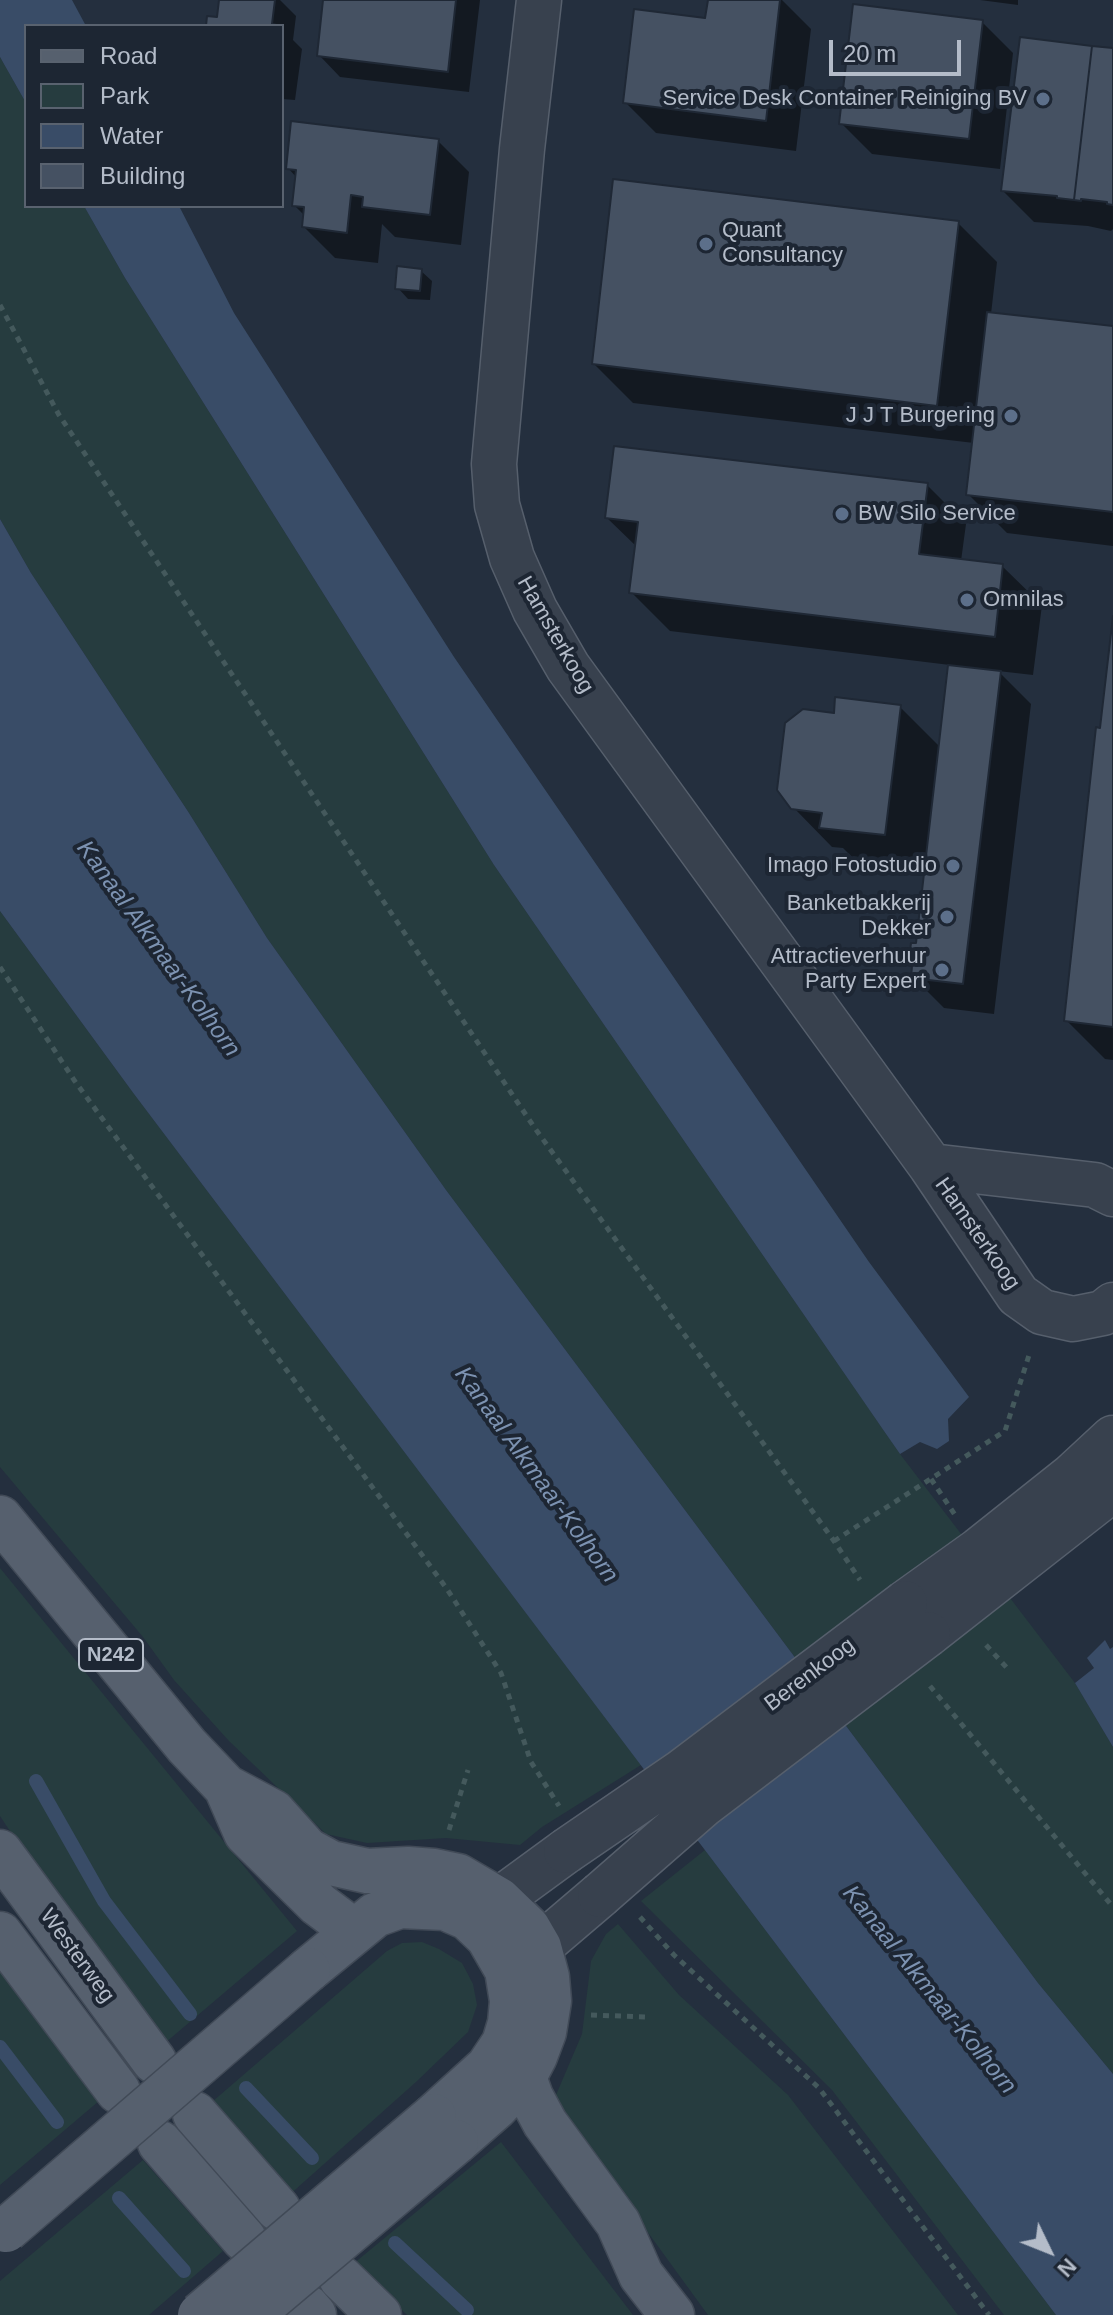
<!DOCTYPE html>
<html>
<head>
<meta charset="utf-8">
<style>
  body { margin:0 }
  #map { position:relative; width:1113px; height:2315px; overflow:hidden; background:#242f3e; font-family:Helvetica,sans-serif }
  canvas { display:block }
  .legend { position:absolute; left:24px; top:24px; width:260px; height:184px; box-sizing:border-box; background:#1d2633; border:2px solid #59626f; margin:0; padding:10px 14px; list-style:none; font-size:24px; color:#b4bcc9 }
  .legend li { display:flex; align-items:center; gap:16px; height:40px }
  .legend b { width:40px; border:2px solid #59626f }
  .north { position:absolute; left:1009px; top:2211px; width:80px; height:80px; -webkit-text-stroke:6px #1d2633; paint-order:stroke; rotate:133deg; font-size:22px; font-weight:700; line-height:32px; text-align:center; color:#b4bcc9 }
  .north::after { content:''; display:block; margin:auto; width:28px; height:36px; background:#b4bcc9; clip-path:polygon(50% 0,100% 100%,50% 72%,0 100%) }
  .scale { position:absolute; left:829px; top:40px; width:132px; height:36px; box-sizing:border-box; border:4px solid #b4bcc9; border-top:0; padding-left:10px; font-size:24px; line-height:28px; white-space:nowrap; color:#b4bcc9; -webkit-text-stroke:6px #1d2633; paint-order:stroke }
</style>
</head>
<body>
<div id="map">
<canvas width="1113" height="2315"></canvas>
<ul class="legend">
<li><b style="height:10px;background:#56606e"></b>Road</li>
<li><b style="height:22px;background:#263c3f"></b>Park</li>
<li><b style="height:22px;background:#394c67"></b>Water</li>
<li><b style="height:22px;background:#455162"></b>Building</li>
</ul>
<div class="north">N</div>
<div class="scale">20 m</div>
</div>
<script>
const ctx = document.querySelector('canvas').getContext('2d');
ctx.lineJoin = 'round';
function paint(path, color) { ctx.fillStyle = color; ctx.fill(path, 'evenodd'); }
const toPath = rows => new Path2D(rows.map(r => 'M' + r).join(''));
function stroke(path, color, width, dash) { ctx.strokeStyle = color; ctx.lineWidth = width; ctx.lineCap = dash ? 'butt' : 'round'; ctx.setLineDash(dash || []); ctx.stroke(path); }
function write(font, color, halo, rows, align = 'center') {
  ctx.font = font + ' Helvetica,sans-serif'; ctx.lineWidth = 8; ctx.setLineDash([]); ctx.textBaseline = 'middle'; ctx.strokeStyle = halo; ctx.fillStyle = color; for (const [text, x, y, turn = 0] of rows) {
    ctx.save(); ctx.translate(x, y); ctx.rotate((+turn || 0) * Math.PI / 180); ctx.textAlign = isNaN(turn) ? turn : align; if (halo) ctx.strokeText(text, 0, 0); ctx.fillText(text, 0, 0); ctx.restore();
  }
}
const green = toPath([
  [0,57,26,103,26,206,84,206,125,278,494,865,900,1454,1075,1683,1113,1747,1113,2074,1038,1983,446,1190,267,938,189,813,31,573,0,519],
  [0,911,134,1094,641,1765,542,1827,520,1845,446,1838,367,1843,326,1834,229,1741,174,1680,143,1637,0,1467],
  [0,1568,297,1931,165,2043,27,1857,0,1816],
  [705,1850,1056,2315,1004,2315,832,2090,641,1901],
  [618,1924,679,1995,788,2095,958,2315,708,2315,553,2102,582,2034,591,1961,606,1934],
  [422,1942,439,1949,462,1963,473,1984,477,2005,468,2032,416,2082,287,2197,205,2108,387,1951,402,1943],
  [0,1965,99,2101,0,2185],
  [501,2142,633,2315,407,2315,353,2264],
  [143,2160,223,2251,149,2315,0,2315,0,2281]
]);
const water = toPath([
  [0,0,72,0,86,26,26,26,26,103,0,57],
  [84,206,179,206,234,313,454,657,869,1262,969,1397,948,1419,949,1441,937,1449,920,1442,900,1454,884,1431,494,865,125,278],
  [0,519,31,573,189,813,267,938,446,1190,1038,1983,1113,2074,1113,2315,1056,2315,134,1094,0,911],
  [1105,1640,1110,1649,1113,1647,1113,1747,1075,1683,1094,1668,1087,1658]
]);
const shadow = toPath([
  [221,0,280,0,296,16,293,40,302,49,295,100,282,99,282,26,208,26,219,19],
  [325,0,480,0,469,92,340,77,319,55],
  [710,0,782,0,811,29,796,151,656,133,625,102,707,20],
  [980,0,1018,0,1018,5],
  [982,22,1013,53,1000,169,872,154,841,123],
  [1113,50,1113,229,1111,231,1088,226,1034,222,1003,191],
  [438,141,469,172,461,245,395,237,382,224,378,263,335,258,304,227,305,216,294,205,297,178,288,168],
  [958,223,997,262,991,314,1113,328,1113,546,1007,533,968,494,974,443,633,403,594,364],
  [421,271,432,281,430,300,408,299,398,288],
  [927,485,966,524,961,561,1002,566,1042,605,1033,675,998,671,1031,704,994,1014,944,1008,913,977,914,969,910,965,917,946,926,874,861,866,843,848,832,847,793,807,836,715,900,707,941,748,950,665,670,631,631,592,637,547,607,518],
  [1113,633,1113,1060,1105,1059,1066,1020]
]);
const stream = toPath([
  [36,1781,104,1901,190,2014],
  [0,2047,57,2122],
  [246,2088,312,2158],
  [119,2198,184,2271],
  [395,2243,467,2310]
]);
const building = toPath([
  [219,0,275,0,272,24,281,26,206,26,207,16,217,17,219,0],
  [323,0,456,0,448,72,317,56,323,0],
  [708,0,780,0,766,121,623,103,634,9,705,18,708,0],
  [853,4,983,20,969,139,839,124,853,4],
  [1020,37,1092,46,1074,200,1057,198,1057,196,1001,191,1020,37],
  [1092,46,1113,48,1113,205,1107,204,1107,202,1081,199,1081,201,1074,200,1092,46],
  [291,121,439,139,430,215,362,207,363,197,351,195,347,233,302,227,304,207,292,206,296,170,286,169,291,121],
  [613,179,959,221,937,406,592,364,613,179],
  [397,266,422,269,420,291,395,289,397,266],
  [987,312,1113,326,1113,512,966,495,987,312],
  [614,446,928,483,919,554,1003,564,995,637,629,593,638,522,605,518,614,446],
  [1113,616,1113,1027,1064,1021,1096,727,1100,728,1113,616],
  [948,665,1001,671,963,984,911,978,912,966,908,965,911,943,916,943,948,665],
  [835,697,901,705,885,835,819,828,822,813,791,809,777,790,785,723,803,709,834,713,835,697]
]);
const path = toPath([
  [0,305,59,415,534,1127,834,1541,860,1580],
  [0,967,74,1080,447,1589,501,1673,531,1762,559,1806],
  [931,1479,955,1515],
  [834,1541,1005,1431,1030,1352],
  [986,1645,1007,1668],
  [930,1686,1113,1907],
  [449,1830,468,1770],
  [640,1917,674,1955,819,2088,989,2315],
  [591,2015,646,2017]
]);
const minor = toPath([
  [539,0,522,149,494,464,497,505,512,558,535,610,568,667,931,1166,1018,1295,1042,1312,1073,1319,1103,1313,1113,1305],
  [931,1166,1095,1185,1113,1194],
  [905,1603,979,1550,1072,1476,1113,1438],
  [928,1634,1113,1489],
  [499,1900,566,1851],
  [539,1947,600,1895]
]);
const major = toPath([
  [0,1518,187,1746,226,1787,273,1812,307,1850,331,1863,367,1871,408,1869,434,1871,458,1876,499,1900,528,1928,539,1947,547,1977,549,2001,544,2032,535,2056,524,2077,496,2107,456,2142],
  [226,1787,246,1833,318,1904,354,1931],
  [0,1852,154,2061],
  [0,1934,118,2091],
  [308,1970,375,1915,400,1906,445,1908,468,1918,488,1937,507,1970,512,2001,510,2023,504,2043,488,2067,434,2116],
  [524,2077,531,2097,545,2123,618,2223,641,2275,672,2315],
  [195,2114,278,2209],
  [160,2143,244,2239],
  [341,2278,379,2315],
  [307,2307,314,2315]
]);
const minorBridge = toPath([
  [566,1851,680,1773,905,1603],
  [600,1895,703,1805,928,1634]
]);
const majorBridge = toPath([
  [6,2230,308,1970],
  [200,2315,434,2116],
  [251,2315,456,2142]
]);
const markers = [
  [1043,99,8,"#5c6f8a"],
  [706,244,8,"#5c6f8a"],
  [1011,416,8,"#5c6f8a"],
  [842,514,8,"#5c6f8a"],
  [967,600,8,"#5c6f8a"],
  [953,866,8,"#5c6f8a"],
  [947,917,8,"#5c6f8a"],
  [942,970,8,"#5c6f8a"]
];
const shields = [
  [111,1655,64]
];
const shieldNames = [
  ["N242",111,1655]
];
const poiNames = [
  ["Service Desk Container Reiniging BV",1027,99],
  ["Quant",722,231,"left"],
  ["Consultancy",722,256,"left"],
  ["J J T Burgering",995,416],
  ["BW Silo Service",858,514,"left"],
  ["Omnilas",983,600,"left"],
  ["Imago Fotostudio",937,866],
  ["Banketbakkerij",931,904],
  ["Dekker",931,929],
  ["Attractieverhuur",926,957],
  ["Party Expert",926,982]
];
const streetNames = [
  ["Hamsterkoog",555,635,60],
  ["Hamsterkoog",977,1234,55],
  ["Berenkoog",810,1675,-37],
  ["Westerweg",77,1956,54]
];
const waterNames = [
  ["Kanaal Alkmaar-Kolhorn",158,949,54],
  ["Kanaal Alkmaar-Kolhorn",536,1475,54],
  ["Kanaal Alkmaar-Kolhorn",929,1990,51]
];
paint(green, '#263c3f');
paint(water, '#394c67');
paint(shadow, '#0007');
stroke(stream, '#394c67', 14);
paint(building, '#455162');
stroke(building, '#1f2835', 2);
stroke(minor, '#565f6c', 47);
stroke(major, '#414a57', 47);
stroke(path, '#44595c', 5, [6, 6]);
stroke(minor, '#38414e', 44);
stroke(major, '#56606e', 44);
stroke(minorBridge, '#565f6c', 47, []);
stroke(majorBridge, '#414a57', 47, []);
stroke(minorBridge, '#38414e', 44);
stroke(majorBridge, '#56606e', 44);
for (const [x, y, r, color] of markers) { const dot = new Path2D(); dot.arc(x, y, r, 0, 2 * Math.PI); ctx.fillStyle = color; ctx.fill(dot); stroke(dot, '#1d2633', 3); }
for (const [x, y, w] of shields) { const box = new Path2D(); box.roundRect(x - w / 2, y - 16, w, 32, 6); ctx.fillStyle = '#1d2633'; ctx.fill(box); stroke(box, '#b4bcc9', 2); }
write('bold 20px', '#b4bcc9', null, shieldNames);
write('22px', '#b4bcc9', '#1d2633', poiNames, 'right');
write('22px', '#b4bcc9', '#1d2633', streetNames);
write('italic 24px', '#7c92b1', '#1d2633', waterNames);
</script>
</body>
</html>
